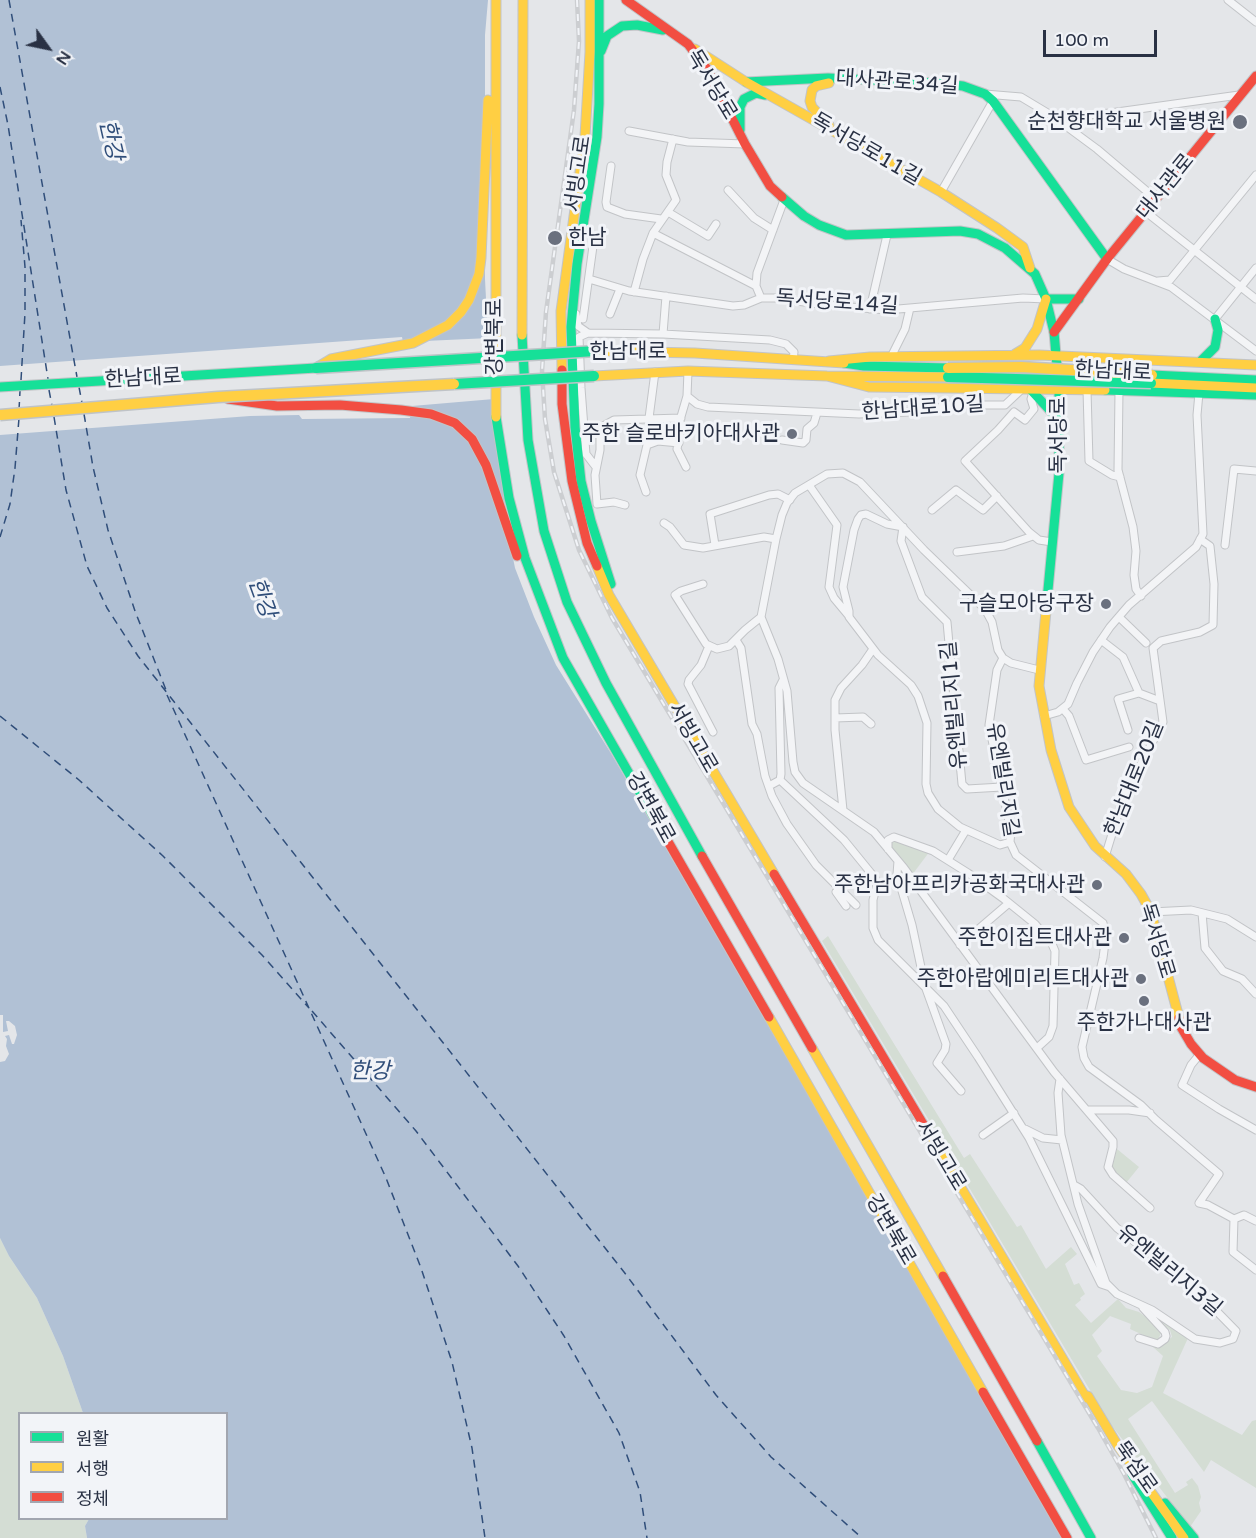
<!DOCTYPE html>
<html>
<head>
<meta charset="utf-8">
<style>
  body { margin:0 }
  #map { position:relative; width:1256px; height:1538px; overflow:hidden; background:#e4e6e9; font-family:"Varela Round","Noto Sans KR",sans-serif }
  canvas { display:block }
  .legend { position:absolute; left:18px; top:1412px; width:210px; height:108px; box-sizing:border-box; background:#f2f4f8; border:2px solid #a2a6b0; margin:0; padding:8px 10px; list-style:none; font-size:18px; color:#293144 }
  .legend li { display:flex; align-items:center; gap:12px; height:30px }
  .legend b { width:30px; border:2px solid #a2a6b0 }
  .north { position:absolute; left:18px; top:18px; width:60px; height:60px; -webkit-text-stroke:4px #f2f4f8; paint-order:stroke; rotate:123deg; font-size:16px; font-weight:700; line-height:24px; text-align:center; color:#293144 }
  .north::after { content:''; display:block; margin:auto; width:21px; height:27px; background:#293144; clip-path:polygon(50% 0,100% 100%,50% 72%,0 100%) }
  .scale { position:absolute; left:1043px; top:30px; width:114px; height:27px; box-sizing:border-box; border:3px solid #293144; border-top:0; padding-left:8px; font-size:18px; line-height:21px; white-space:nowrap; color:#293144; -webkit-text-stroke:4px #f2f4f8; paint-order:stroke }
</style>
</head>
<body>
<div id="map">
<canvas width="1256" height="1538"></canvas>
<ul class="legend">
<li><b style="height:8px;background:#16e098"></b>원활</li>
<li><b style="height:8px;background:#ffcf43"></b>서행</li>
<li><b style="height:8px;background:#f24e42"></b>정체</li>
</ul>
<div class="north">N</div>
<div class="scale">100 m</div>
</div>
<script>
const ctx = document.querySelector('canvas').getContext('2d');
ctx.lineJoin = 'round';
function paint(path, color) { ctx.fillStyle = color; ctx.fill(path, 'evenodd'); }
const toPath = rows => new Path2D(rows.map(r => 'M' + r).join(''));
function stroke(path, color, width, dash) { ctx.strokeStyle = color; ctx.lineWidth = width; ctx.lineCap = dash ? 'butt' : 'round'; ctx.setLineDash(dash || []); ctx.stroke(path); }
function write(font, color, halo, rows, align = 'center') {
  ctx.font = font + ' "Varela Round","Noto Sans KR",sans-serif'; ctx.lineWidth = 6; ctx.setLineDash([]); ctx.textBaseline = 'middle'; ctx.strokeStyle = halo; ctx.fillStyle = color; for (const [text, x, y, turn = 0] of rows) {
    ctx.save(); ctx.translate(x, y); ctx.rotate((+turn || 0) * Math.PI / 180); ctx.textAlign = isNaN(turn) ? turn : align; if (halo) ctx.strokeText(text, 0, 0); ctx.fillText(text, 0, 0); ctx.restore();
  }
}
const green = toPath([
  [892,840,930,851,912,875,889,847,889,841],
  [828,936,964,1158,970,1154,1017,1227,1021,1225,1046,1269,1071,1247,1077,1254,1065,1264,1074,1285,1079,1283,1085,1294,1080,1298,1081,1300,1075,1305,1091,1323,1118,1299,1126,1308,1139,1312,1146,1317,1161,1333,1158,1340,1154,1340,1130,1329,1131,1324,1110,1316,1092,1335,1102,1351,1097,1356,1121,1390,1137,1393,1152,1387,1163,1356,1153,1347,1160,1346,1172,1337,1170,1330,1148,1311,1188,1338,1163,1393,1242,1435,1252,1421,1256,1420,1256,1488,1211,1460,1204,1472,1152,1401,1128,1419,1175,1493,1188,1485,1186,1482,1192,1478,1198,1486,1201,1497,1199,1503,1201,1511,1190,1527,1109,1422,822,941],
  [1117,1149,1139,1167,1126,1183,1114,1173,1112,1165],
  [0,1238,9,1256,37,1298,63,1356,83,1413,20,1414,20,1518,89,1519,85,1526,87,1538,0,1538]
]);
const water = toPath([
  [0,0,488,0,485,35,485,279,491,398,510,543,515,568,534,617,556,665,612,755,1064,1538,87,1538,85,1526,89,1519,226,1518,226,1414,83,1413,63,1356,37,1298,9,1256,0,1238]
]);
const pier = toPath([
  [402,337,403,342,490,338,494,399,412,406,410,418,302,419,299,415,250,416,0,435,0,366],
  [0,1015,3,1015,3,1032,8,1031,6,1021,9,1021,15,1026,17,1035,14,1044,12,1044,9,1035,5,1036,7,1039,6,1046,9,1054,5,1061,0,1062]
]);
const ferry = toPath([
  [9,0,77,377],
  [0,87,8,125,48,379],
  [21,380,25,313,25,267,21,220],
  [79,387,82,403],
  [49,390,52,406],
  [19,410,20,391],
  [84,414,93,467,108,530,135,611,166,690],
  [54,417,66,490,87,566,107,608,138,656,624,1272,716,1395,771,1457,862,1538],
  [0,537,10,504,15,468,19,418],
  [167,695,386,1178,421,1268,452,1362,472,1448,485,1538],
  [0,716,79,780,163,856,262,955,309,1008],
  [312,1011,416,1131,518,1266,564,1336,619,1433,640,1492,647,1538]
]);
const street = toPath([
  [1228,0,1256,22],
  [985,94,1021,97,1051,115,1097,149,1156,199],
  [1051,115,1077,116,1110,113,1239,95],
  [629,131,688,142,745,144],
  [611,166,606,202,607,207,625,214,661,219],
  [728,190,754,218,773,230],
  [941,192,993,101],
  [668,212,708,236,716,224],
  [1146,212,1256,299],
  [653,233,756,286],
  [1107,259,1124,269,1171,287,1256,351],
  [589,279,629,291,733,306,744,305,761,298,775,298,826,305,887,310,1023,298,1046,299],
  [1158,281,1170,280,1256,175],
  [634,292,643,259,653,233,676,200,666,175,667,162,673,139],
  [761,298,756,286,757,273,784,200],
  [870,309,887,235],
  [576,314,578,326,588,333,663,334,770,340,786,344,794,352,793,360],
  [610,314,620,289],
  [583,319,594,239],
  [1215,319,1256,268],
  [588,333,579,337,581,388,586,454,596,467],
  [663,334,666,296],
  [891,357,905,329,910,308],
  [1087,390,1089,461,1112,475,1120,477],
  [1119,391,1118,470,1133,527,1136,551,1134,575,1136,589,1141,596],
  [1033,392,1031,399,1034,409,1025,420,1014,412,998,430,965,461,1029,532,1039,540,1052,542],
  [687,396,697,404,708,407,859,414,934,411,944,405,1005,405,1022,389],
  [649,418,655,372],
  [782,440,803,443,806,440,807,429,814,423,817,413],
  [686,467,677,449,681,428,680,420,687,396,688,371],
  [809,485,837,525,829,587,834,598,849,616],
  [646,492,640,475,647,445,658,441,679,443],
  [625,505,614,502,597,504,595,475,600,450,600,431,605,425,614,420,681,418],
  [932,510,956,490,983,510,997,496],
  [664,523,670,527,684,545,703,548,764,537,776,539],
  [715,545,710,514,769,495,778,494,790,500],
  [1225,545,1234,469,1256,471],
  [957,552,1004,546,1033,536],
  [703,584,681,591,675,595,706,644,717,649,729,646,745,630,761,617],
  [1119,617,1146,643],
  [736,640,741,648,752,724,757,734,765,776,772,796,787,824,816,865,856,905],
  [1101,640,1123,657,1139,693,1160,701],
  [709,646,701,665,689,680,688,684,713,732],
  [1003,658,997,670,989,725,1011,831,1010,842,1016,855,1103,923,1106,935,1103,958,1082,1047,1084,1058,1089,1067,1141,1105,1156,1120,1219,1174,1199,1203,1208,1205,1234,1219],
  [1039,670,1011,663,1003,658,998,650,992,622,985,609,924,550,860,482,843,473,827,474,795,493,787,503,782,515,776,539,761,617,778,659,787,691,793,762,795,772,803,783,874,832,904,868,1054,1072,1113,1141,1113,1147,1108,1167,1113,1175,1150,1208],
  [1063,709,1069,716,1086,760,1129,747],
  [1044,716,1058,712,1068,704,1077,683,1093,652,1110,627,1129,605,1196,547,1203,534,1197,415,1199,393],
  [835,718,863,717,871,724],
  [1128,730,1118,699,1139,693],
  [780,780,844,840,875,878,877,884,873,900,873,928,878,940,944,1006,978,1057,1029,1138,1101,1284,1110,1287],
  [769,786,780,780,781,774,779,688,783,680],
  [1002,787,967,789,962,784,947,622,922,597,901,541,903,527,887,524,866,514,861,515,858,519,854,530,843,587,849,611,849,617,878,655,911,685,918,696,927,723,926,784,928,793,938,809,960,827,1000,845,1010,842],
  [843,810,835,730,835,700,841,688,862,665,873,649],
  [888,849,888,840,894,837,933,851,968,873,1004,899,1035,924,1052,944,1055,951,1053,1026,1049,1037,1037,1048],
  [1105,857,1123,798,1163,722,1153,648,1161,641,1200,632,1213,625,1214,584,1210,546,1200,539],
  [948,860,966,830],
  [898,861,897,874,912,925,925,986,946,1044,945,1050,937,1063,961,1091],
  [836,892,846,906],
  [1151,912,1191,910,1227,919,1256,937],
  [1202,913,1205,948,1223,971,1242,979,1256,994],
  [960,945,1009,903],
  [1200,1054,1191,1065,1182,1085,1219,1109,1256,1130],
  [1060,1079,1058,1093,1061,1135,1078,1204,1106,1283,1117,1294,1152,1310,1195,1339,1220,1343,1233,1339,1236,1331,1192,1286,1117,1228,1081,1189,1074,1185],
  [1087,1110,1129,1110,1150,1113],
  [1025,1129,1043,1138,1062,1140],
  [983,1135,1014,1113],
  [1234,1219,1233,1252,1256,1270],
  [1234,1219,1244,1215,1256,1221],
  [1139,1338,1158,1344,1165,1339,1166,1336,1165,1332,1143,1308]
]);
const fast = toPath([
  [599,0,599,104,597,137,577,264,571,327,575,427,581,481,591,521,611,584],
  [601,51,607,36,622,26,637,25,663,30],
  [746,82,828,78,936,83,963,86,985,94,993,101,1107,259],
  [740,130,740,107,744,99,756,93,765,95],
  [782,197,804,216,819,225,846,235,960,231,978,234,1005,248,1035,274,1046,299,1054,332,1059,389,1059,473,1046,611],
  [1046,299,1079,299],
  [522,335,528,440,544,531,567,602,606,683,702,856],
  [1201,361,1215,347,1218,330,1215,319],
  [844,363,864,366,948,368],
  [1152,375,1256,380],
  [0,387,316,368],
  [1030,389,1059,420],
  [1105,390,1256,395],
  [496,417,509,498,525,558,563,658,655,819],
  [1037,1441,1091,1538],
  [1132,1474,1172,1538],
  [1165,1503,1194,1538]
]);
const slow = toPath([
  [496,0,496,417],
  [695,49,746,82,941,192,997,228,1023,247,1030,268],
  [829,83,816,86,812,90,810,101,812,107,829,125],
  [522,335,523,0],
  [596,351,695,353,844,363],
  [1015,354,1025,348,1037,329,1046,299],
  [829,361,870,357,1039,355,1256,365],
  [316,368,331,359,413,343,448,325,461,312,469,300,479,274,481,258,488,100],
  [562,370,561,311,585,136,590,52,590,0],
  [594,376,688,371,827,376,948,377],
  [827,376,869,387,1105,390],
  [1151,383,1256,388],
  [597,566,609,595,774,874],
  [1046,611,1039,686,1051,750,1069,807,1095,846,1126,874,1141,894,1151,912,1179,1018],
  [769,1017,983,1392],
  [812,1048,943,1276],
  [929,1134,1086,1398],
  [1088,1396,1118,1446,1184,1538]
]);
const jam = toPath([
  [626,0,688,44,707,69,745,144,770,186,782,197],
  [1054,332,1107,259,1256,76],
  [562,370,562,404,572,481,587,543,597,566],
  [228,399,277,406,340,405,401,410,431,414,455,423,472,439,486,465,517,556],
  [655,819,769,1017],
  [702,856,812,1048],
  [774,874,929,1134],
  [1179,1018,1181,1027,1191,1044,1203,1058,1235,1080,1256,1087],
  [943,1276,1037,1441],
  [983,1392,1067,1538]
]);
const rail = toPath([
  [577,0,579,41,574,110,546,312,542,371,545,419,554,472,579,550,612,618,1098,1428,1124,1474,1156,1538]
]);
const fastBridge = toPath([
  [316,368,596,351],
  [948,377,1151,383],
  [454,384,594,376]
]);
const slowBridge = toPath([
  [948,368,1021,367,1152,375],
  [0,415,218,397,454,384]
]);
const markers = [
  [1240,122,8,"#6a707e"],
  [555,238,8,"#6a707e"],
  [792,434,6,"#6a707e"],
  [1106,604,6,"#6a707e"],
  [1097,885,6,"#6a707e"],
  [1124,938,6,"#6a707e"],
  [1141,979,6,"#6a707e"],
  [1144,1001,6,"#6a707e"]
];
const streetNames = [
  ["대사관로34길",897,83,4],
  ["독서당로",711,85,59],
  ["독서당로11길",866,150,30],
  ["서빙고로",579,174,-82],
  ["대사관로",1166,187,-51],
  ["독서당로14길",837,303,4],
  ["강변북로",495,337,-90],
  ["한남대로",628,352],
  ["한남대로",1113,372,3],
  ["한남대로",143,379,-3],
  ["한남대로10길",923,409,-4],
  ["독서당로",1059,435,-90],
  ["유엔빌리지1길",955,705,-95],
  ["서빙고로",692,738,60],
  ["한남대로20길",1135,779,-68],
  ["유엔빌리지길",1002,780,81],
  ["강변북로",650,808,61],
  ["독서당로",1156,941,73],
  ["서빙고로",940,1156,59],
  ["강변북로",890,1230,60],
  ["유엔빌리지3길",1169,1271,40],
  ["뚝섬로",1135,1468,55]
];
const poiNames = [
  ["순천향대학교 서울병원",1226,122],
  ["한남",568,238,"left"],
  ["주한 슬로바키아대사관",780,434],
  ["구슬모아당구장",1094,604],
  ["주한남아프리카공화국대사관",1085,885],
  ["주한이집트대사관",1112,938],
  ["주한아랍에미리트대사관",1129,979],
  ["주한가나대사관",1144,1023,"center"]
];
const waterNames = [
  ["한강",110,140,77],
  ["한강",261,598,70],
  ["한강",370,1072]
];
paint(green, '#d4ddd4');
paint(water, '#b1c1d5');
paint(pier, '#e4e6e9');
stroke(ferry, '#304e7a', 1.5, [8, 6]);
stroke(street, '#c2c4c7', 9);
stroke(fast, '#c2c4c7', 11);
stroke(slow, '#c2c4c7', 11);
stroke(jam, '#c2c4c7', 11);
stroke(street, '#f3f4f6', 7);
stroke(fast, '#16e098', 9);
stroke(slow, '#ffcf43', 9);
stroke(jam, '#f24e42', 9);
stroke(rail, '#ccced1', 4.5);
stroke(rail, '#f2f4f8', 2, [7]);
stroke(fastBridge, '#bfc3c7', 13, []);
stroke(slowBridge, '#bfc3c7', 13, []);
stroke(fastBridge, '#16e098', 10);
stroke(slowBridge, '#ffcf43', 10);
for (const [x, y, r, color] of markers) { const dot = new Path2D(); dot.arc(x, y, r, 0, 2 * Math.PI); ctx.fillStyle = color; ctx.fill(dot); stroke(dot, '#f2f4f8', 2); }
write('21px', '#293144', '#f2f4f8', streetNames);
write('21px', '#293144', '#f2f4f8', poiNames, 'right');
write('italic 22px', '#304e7a', '#f2f4f8', waterNames);
</script>
</body>
</html>
